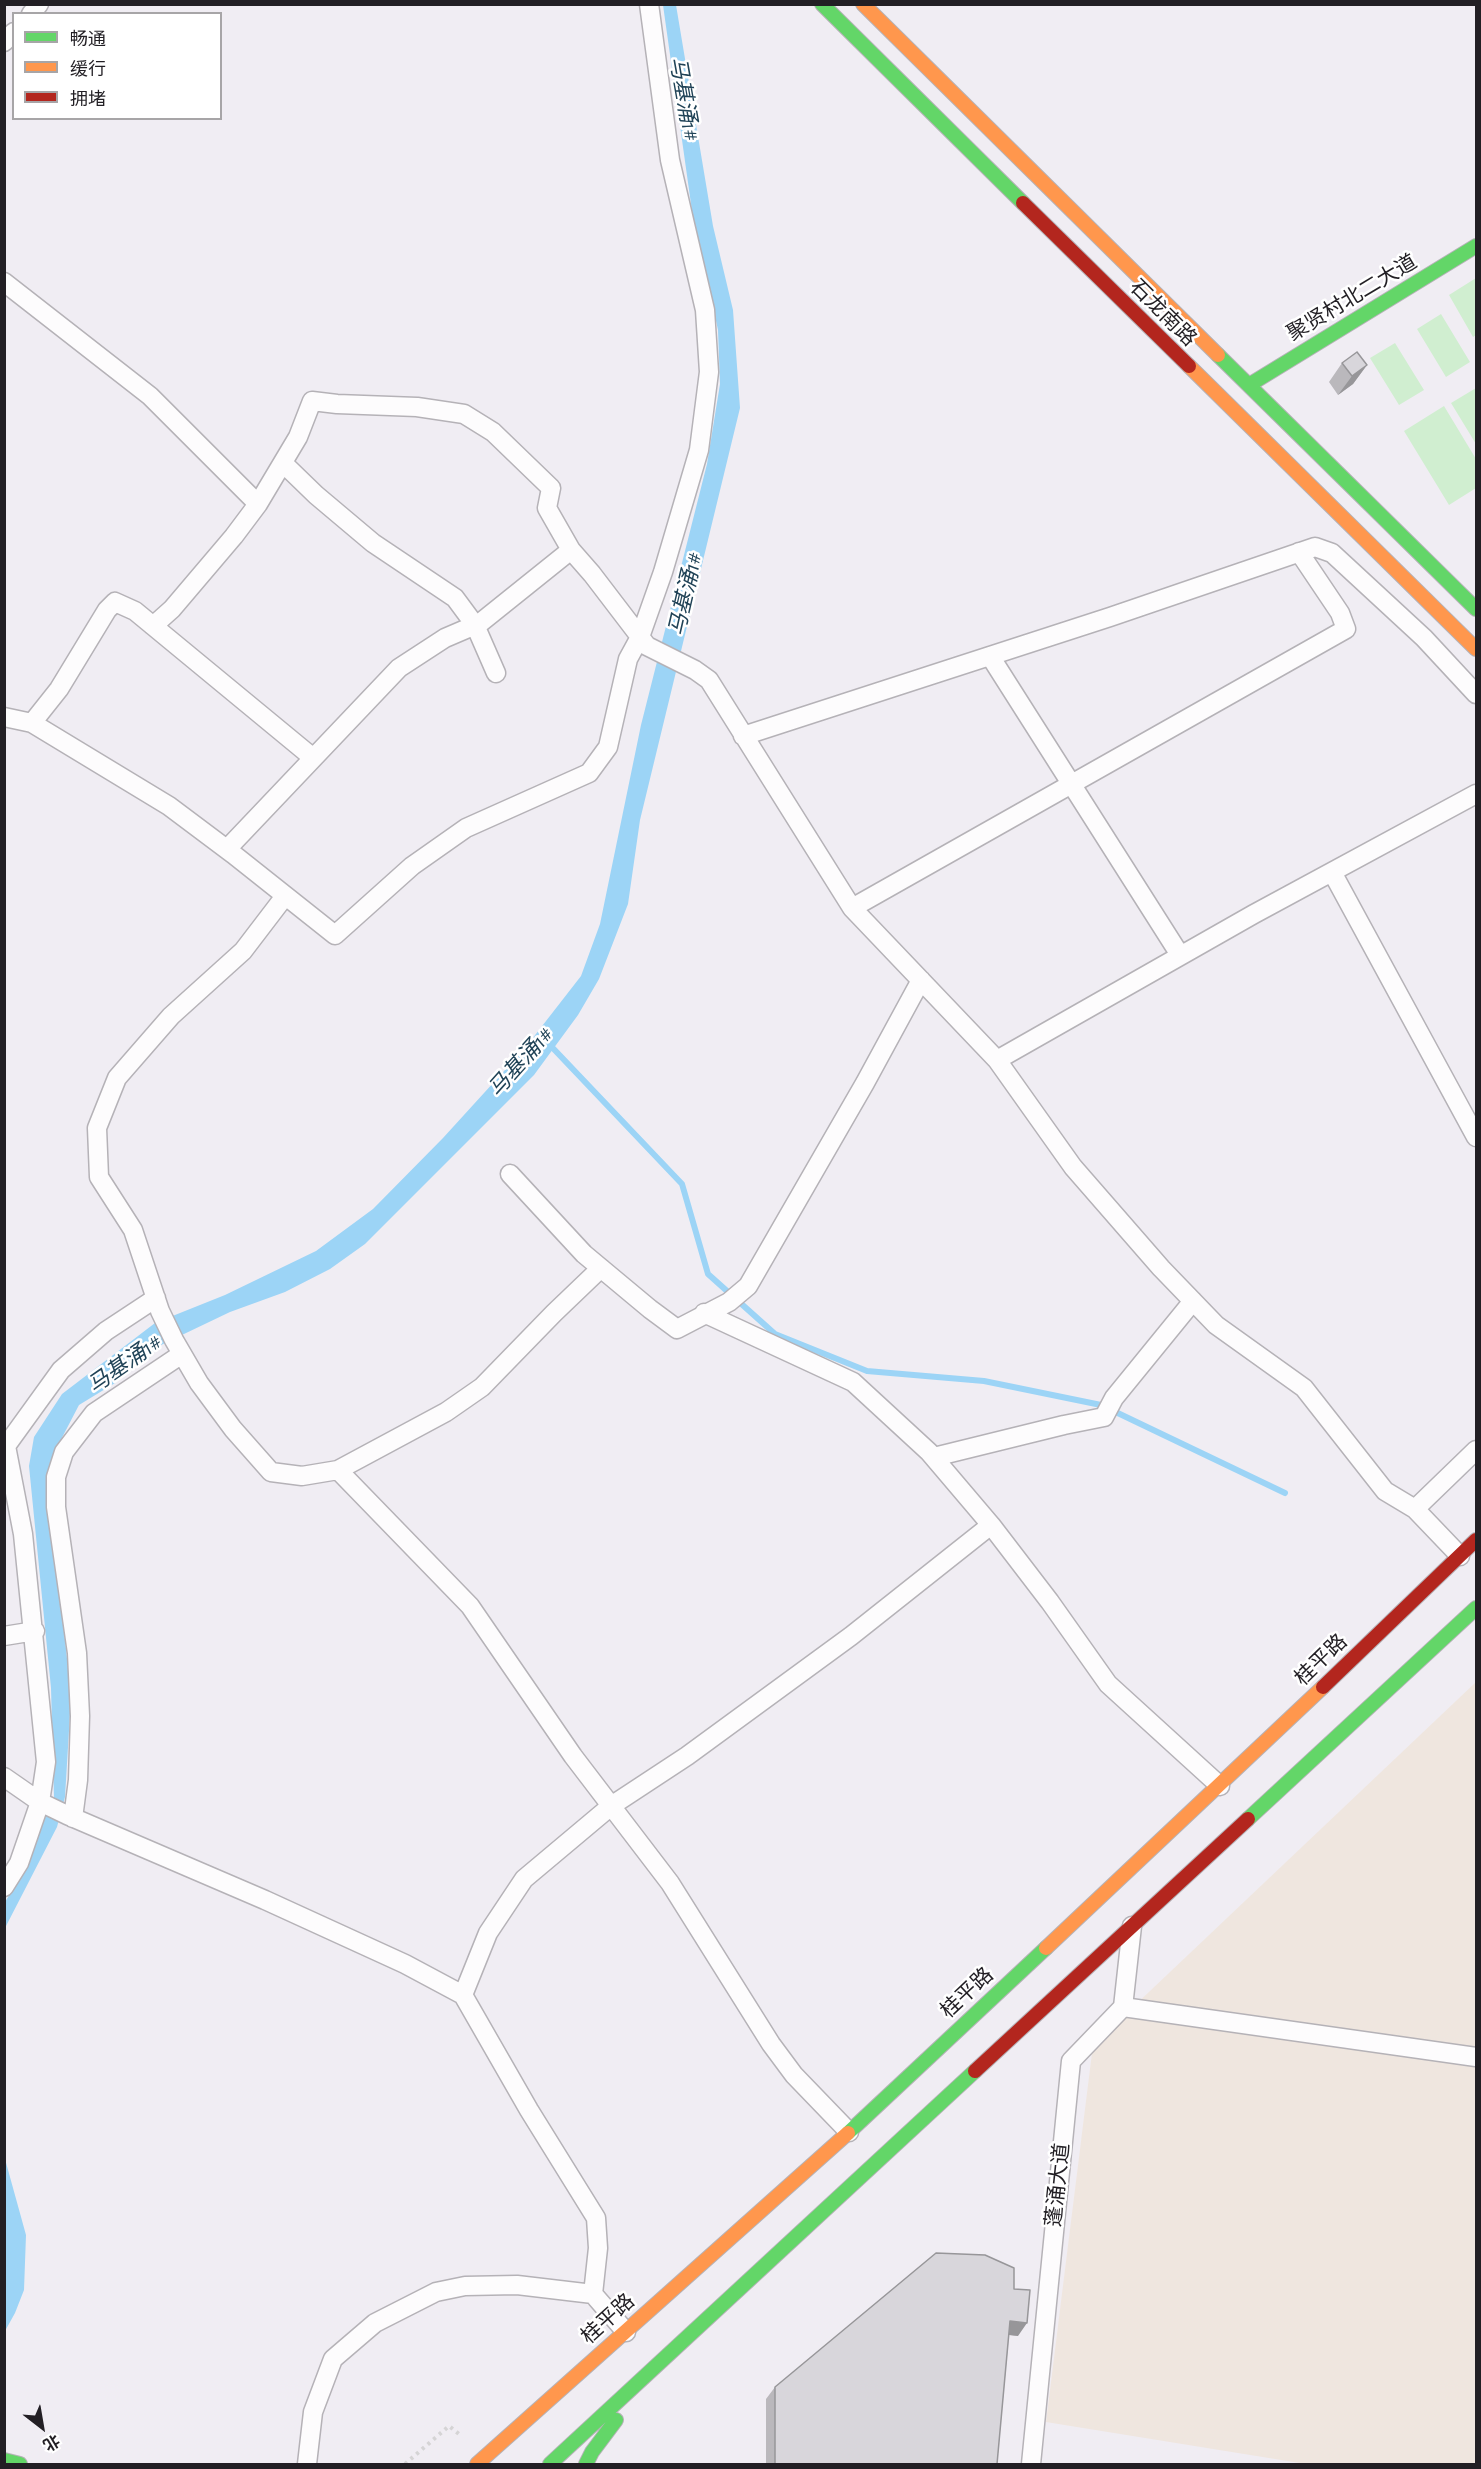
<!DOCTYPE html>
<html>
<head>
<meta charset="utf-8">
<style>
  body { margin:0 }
  #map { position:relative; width:1481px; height:2469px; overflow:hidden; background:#f0edf3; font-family:"Alegreya Sans","Noto Sans SC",sans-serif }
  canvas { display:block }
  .frame { position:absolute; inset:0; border:6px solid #221f24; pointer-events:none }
  .legend { position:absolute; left:12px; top:12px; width:210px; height:108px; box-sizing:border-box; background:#fff; border:2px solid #a7a5a7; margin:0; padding:8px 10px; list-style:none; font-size:18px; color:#221f24 }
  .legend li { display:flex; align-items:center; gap:12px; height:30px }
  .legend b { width:30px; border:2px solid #a7a5a7 }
  .north { position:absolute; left:12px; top:2397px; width:60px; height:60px; -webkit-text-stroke:4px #fff; paint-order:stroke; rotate:149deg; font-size:16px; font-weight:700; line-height:24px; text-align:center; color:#221f24 }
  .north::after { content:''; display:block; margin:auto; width:21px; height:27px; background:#221f24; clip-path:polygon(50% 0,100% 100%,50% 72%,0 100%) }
</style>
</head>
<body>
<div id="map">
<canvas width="1481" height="2469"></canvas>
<div class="frame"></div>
<ul class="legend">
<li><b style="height:8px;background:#63d668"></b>畅通</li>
<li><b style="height:8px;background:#ff974d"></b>缓行</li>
<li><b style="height:8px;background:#b3261e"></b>拥堵</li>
</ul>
<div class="north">北</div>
</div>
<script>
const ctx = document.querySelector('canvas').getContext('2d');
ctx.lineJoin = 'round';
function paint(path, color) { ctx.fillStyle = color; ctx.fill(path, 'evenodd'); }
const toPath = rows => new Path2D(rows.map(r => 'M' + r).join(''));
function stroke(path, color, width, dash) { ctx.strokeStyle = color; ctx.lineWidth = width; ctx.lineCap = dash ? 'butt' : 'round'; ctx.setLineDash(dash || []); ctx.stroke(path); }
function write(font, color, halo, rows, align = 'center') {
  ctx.font = font + ' "Alegreya Sans","Noto Sans SC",sans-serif'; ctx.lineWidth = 5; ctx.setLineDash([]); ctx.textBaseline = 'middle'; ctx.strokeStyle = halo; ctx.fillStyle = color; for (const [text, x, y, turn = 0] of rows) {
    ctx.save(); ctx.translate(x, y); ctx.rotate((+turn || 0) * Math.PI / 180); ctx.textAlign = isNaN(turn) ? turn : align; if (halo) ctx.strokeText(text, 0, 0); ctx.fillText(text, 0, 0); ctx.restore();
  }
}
const industrial = toPath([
  [1476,1682,1476,2464,1306,2464,1046,2422,1093,2045]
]);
const green = toPath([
  [1476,278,1476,335,1473,337,1449,295],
  [1441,314,1470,362,1446,377,1417,329],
  [1395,343,1424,390,1399,405,1370,358],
  [1476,388,1476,444,1451,403],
  [1444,406,1476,459,1476,488,1449,505,1404,431]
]);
const water = toPath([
  [663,5,676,5,713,226,733,310,740,408,640,820,628,904,599,979,578,1015,534,1075,365,1244,330,1269,285,1292,230,1312,161,1345,115,1383,79,1405,54,1453,49,1485,71,1697,65,1797,57,1827,5,1928,5,1902,16,1884,54,1798,51,1688,29,1466,34,1437,62,1394,155,1323,225,1295,316,1251,373,1209,443,1138,525,1048,581,976,600,924,641,725,707,464,720,384,718,330,692,211],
  [5,2159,26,2235,24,2290,15,2313,5,2331]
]);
const stream = toPath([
  [549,1044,682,1184,708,1274,775,1334,867,1371,984,1381,1101,1405,1285,1493]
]);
const path = toPath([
  [405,2464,449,2426,459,2434]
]);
const street = toPath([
  [31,14,39,4],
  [4,42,14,32],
  [4,282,150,396,258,504],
  [284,464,316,495,373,543,455,598,475,625,496,673],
  [153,626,172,609,234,536,258,504,298,437,312,401,337,404,417,407,464,414,493,432,551,488,547,508,571,550,592,574,647,646,695,670,709,680,852,908,997,1060,1073,1167,1161,1268,1216,1325,1304,1388,1385,1491,1415,1509,1460,1556],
  [990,656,1180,955],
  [4,717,32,723,169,806,233,854,335,935,412,866,466,828,589,773,608,747,628,659,640,637,663,572,699,450,709,372,705,310,670,160,649,4],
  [32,723,59,689,107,610,115,602,135,611,312,757],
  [743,736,1110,617,1315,547,1332,553,1424,638,1476,694],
  [227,849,399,668,445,638,480,623,571,550],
  [1332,872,1476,1137],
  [285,896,243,951,171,1016,117,1078,97,1128,99,1177,133,1230,160,1311,174,1340,199,1383,233,1429,271,1472,302,1476,338,1470,446,1412,482,1387,554,1313,601,1268],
  [852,908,1346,629,1340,613,1299,552],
  [997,1060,1254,914,1476,794],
  [510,1174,584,1254,650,1309,677,1329,729,1302,748,1286,865,1083,921,980],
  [704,1313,853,1382,929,1452,991,1525,1050,1602,1108,1684,1220,1786],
  [934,1457,1064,1425,1104,1417,1114,1398,1193,1301],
  [338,1470,470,1606,573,1756,670,1883,771,2044,794,2075,849,2132],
  [1415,1509,1476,1450],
  [4,1636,35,1631],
  [4,1777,40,1802,67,1815,265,1900,405,1964,463,1995,529,2110,596,2218,598,2248,593,2294,626,2332],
  [73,1818,78,1780,80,1716,77,1653,56,1507,56,1477,64,1452,94,1413,182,1354],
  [4,1887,19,1863,40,1802,46,1762,23,1534,6,1446,61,1370,106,1331,156,1298],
  [463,1995,488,1933,524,1879,611,1806,687,1756,851,1636,991,1525],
  [1123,2007,1476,2057],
  [307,2464,313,2412,333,2359,375,2323,436,2292,465,2286,517,2285,593,2294],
  [1031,2464,1071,2061,1123,2007,1132,1926]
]);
const fast = toPath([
  [822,4,1023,203],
  [1218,355,1476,609],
  [1249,385,1476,246],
  [1248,1819,1476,1608],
  [848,2133,1046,1948],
  [4,2460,20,2464],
  [550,2464,975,2071],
  [586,2464,592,2452,616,2420]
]);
const slow = toPath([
  [863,4,1218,355],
  [1189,366,1476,649],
  [1046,1948,1323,1687],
  [477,2464,848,2133]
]);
const jam = toPath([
  [1023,203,1189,366],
  [1323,1687,1476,1540],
  [975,2071,1248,1819]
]);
const wall = toPath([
  [1342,363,1367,365,1353,384,1338,395,1329,382],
  [1014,2289,1018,2336,1009,2335,997,2464,766,2464,766,2399,775,2387]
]);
const shadedWall = toPath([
  [1367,365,1353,384,1338,395,1352,376],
  [1010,2321,1027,2323,1018,2336,1001,2334]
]);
const building = toPath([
  [1357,352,1367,365,1352,376,1342,363,1357,352],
  [936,2253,985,2255,1014,2268,1014,2289,1030,2290,1027,2323,1010,2321,997,2464,775,2464,775,2387,936,2253]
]);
const streetNames = [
  ["聚贤村北二大道",1352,298,-31],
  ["石龙南路",1163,313,45],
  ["桂平路",1321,1660,-44],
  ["桂平路",967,1993,-43],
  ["蓬涌大道",1058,2185,-84],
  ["桂平路",608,2319,-42]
];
const waterNames = [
  ["马基涌1#",684,99,80],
  ["马基涌1#",686,594,-77],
  ["马基涌1#",521,1062,-48],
  ["马基涌1#",125,1364,-35]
];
paint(industrial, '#efe6df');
paint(green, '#d0eed0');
paint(water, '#9cd4f6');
stroke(stream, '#9cd4f6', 6);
stroke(street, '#b5b2b7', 21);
stroke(fast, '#b5b2b7', 16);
stroke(slow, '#b5b2b7', 16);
stroke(jam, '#b5b2b7', 16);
stroke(path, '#d5d4d5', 4, [3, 4.5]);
stroke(street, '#fdfcfd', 18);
stroke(fast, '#63d668', 14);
stroke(slow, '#ff974d', 14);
stroke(jam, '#b3261e', 14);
paint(wall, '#bab8bc');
paint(shadedWall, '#979699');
paint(building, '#d8d6db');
stroke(building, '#979699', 1.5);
write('21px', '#221f24', '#fff', streetNames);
write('italic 22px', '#204357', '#fff', waterNames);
</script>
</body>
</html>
